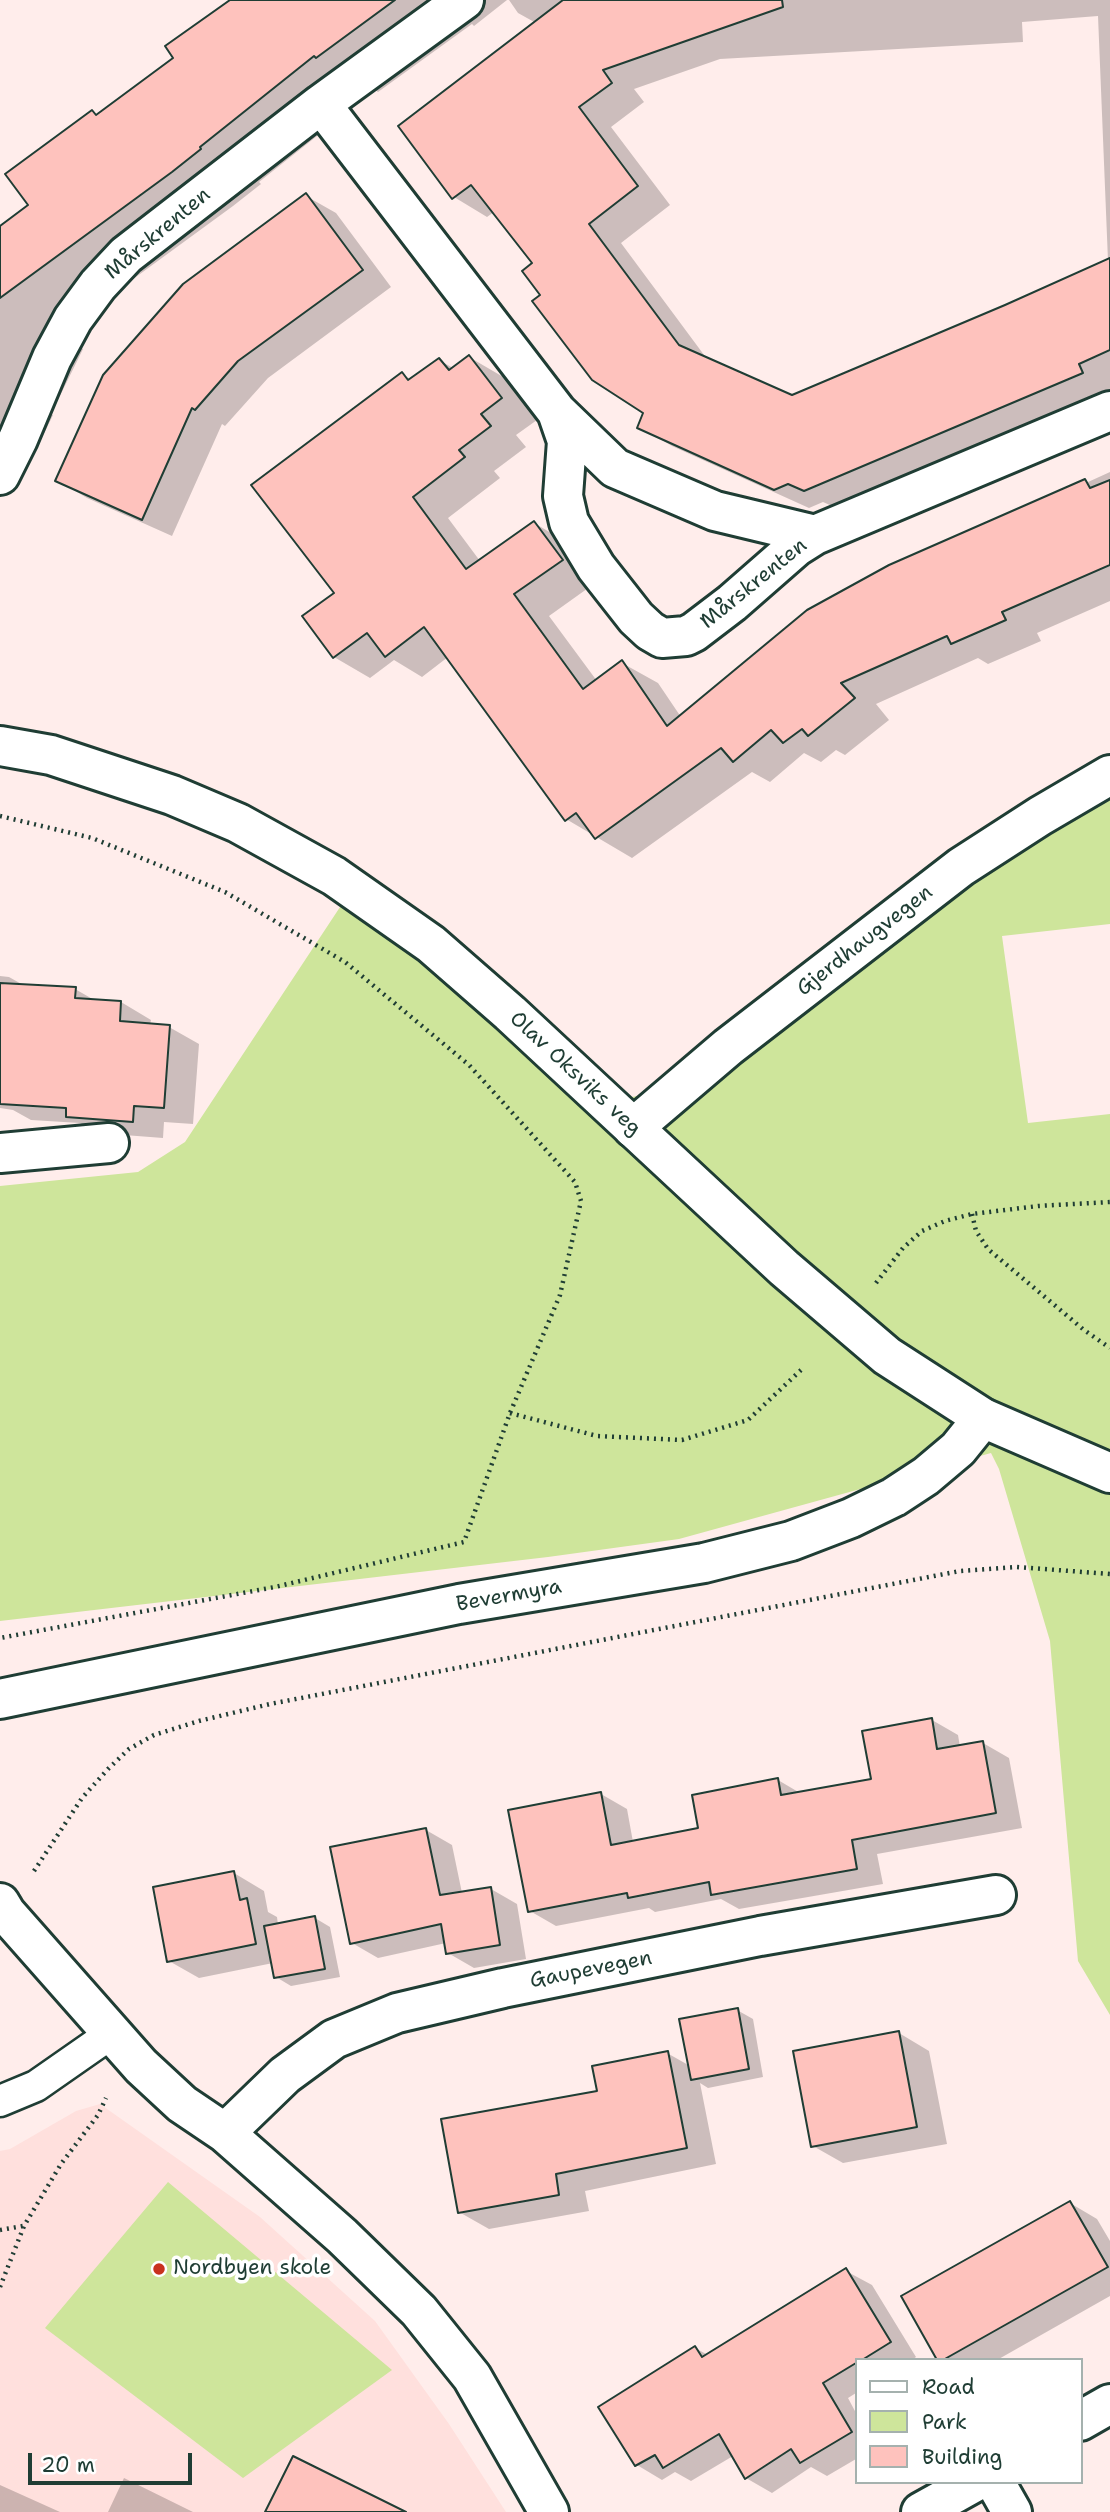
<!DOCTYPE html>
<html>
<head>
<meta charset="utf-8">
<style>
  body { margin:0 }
  #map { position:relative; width:1110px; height:2512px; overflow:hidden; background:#ffedeb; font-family:"Shantell Sans",sans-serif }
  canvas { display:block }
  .legend { position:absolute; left:855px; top:2358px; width:228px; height:126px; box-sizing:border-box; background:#fff; border:2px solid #a5b1ae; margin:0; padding:9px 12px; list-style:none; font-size:21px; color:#1f3d34 }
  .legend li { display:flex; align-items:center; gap:14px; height:35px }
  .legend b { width:35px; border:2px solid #a5b1ae }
  .scale { position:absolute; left:28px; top:2453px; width:164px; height:32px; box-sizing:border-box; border:4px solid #1f3d34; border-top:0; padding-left:9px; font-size:21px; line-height:24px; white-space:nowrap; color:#1f3d34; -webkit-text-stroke:5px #fff; paint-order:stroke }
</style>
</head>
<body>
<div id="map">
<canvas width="1110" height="2512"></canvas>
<ul class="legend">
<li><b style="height:9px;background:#fff"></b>Road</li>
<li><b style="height:19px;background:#cee59b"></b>Park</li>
<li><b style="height:19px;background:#fec2bd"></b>Building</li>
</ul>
<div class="scale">20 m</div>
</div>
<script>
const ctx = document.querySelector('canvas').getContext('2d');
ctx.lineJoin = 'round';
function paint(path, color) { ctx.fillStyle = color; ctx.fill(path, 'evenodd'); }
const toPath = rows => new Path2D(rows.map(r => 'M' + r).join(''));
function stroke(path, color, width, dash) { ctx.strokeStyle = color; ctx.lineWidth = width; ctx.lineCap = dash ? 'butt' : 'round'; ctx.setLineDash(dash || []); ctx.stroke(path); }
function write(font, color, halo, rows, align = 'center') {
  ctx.font = font + ' "Shantell Sans",sans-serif'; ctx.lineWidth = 7; ctx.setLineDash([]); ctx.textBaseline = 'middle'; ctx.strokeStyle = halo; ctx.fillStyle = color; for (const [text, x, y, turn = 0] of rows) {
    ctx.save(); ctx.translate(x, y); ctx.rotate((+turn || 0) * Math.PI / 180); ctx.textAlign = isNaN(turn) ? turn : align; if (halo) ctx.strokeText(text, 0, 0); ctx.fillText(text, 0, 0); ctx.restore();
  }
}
const built = toPath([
  [100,2104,260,2217,375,2321,449,2424,506,2512,0,2512,0,2151,10,2149,76,2111]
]);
const green = toPath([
  [1110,774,1110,924,1002,936,1028,1123,1110,1114,1110,2015,1078,1961,1050,1641,999,1469,991,1453,679,1539,548,1557,0,1621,0,1186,138,1172,185,1142,344,901,601,1103,642,1095,675,1094],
  [168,2182,392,2370,243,2478,45,2328]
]);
const shadow = toPath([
  [233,0,507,0,474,26,472,24,378,92,375,90,259,182,261,184,233,206,58,334,83,349,51,414,53,415,27,469,0,456,0,228,31,206,92,112,98,115,175,58],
  [509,0,1110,0,1110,394,839,509,823,502,809,508,672,446,639,427,646,412,542,295,534,264,494,212,487,217,454,197,536,23,518,13],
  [1098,16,1108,261,792,397,707,359,621,243,670,205,611,127,644,102,634,89,720,59,1023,42,1022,22],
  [306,196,336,213,391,287,268,378,225,426,222,424,172,536,87,498,57,480],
  [469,357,505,378,537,420,516,435,526,447,494,471,500,478,448,518,480,561,534,523,570,544,598,581,549,616,597,681,622,663,658,683,681,717,1085,481,1088,482,1110,472,1110,601,1037,633,1041,641,988,664,978,658,876,704,889,720,845,755,836,750,821,762,804,753,770,782,752,772,632,858,566,819,448,657,422,677,394,660,370,678,334,657,337,593,402,374,412,380,439,360,453,368],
  [0,976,9,977,25,986,75,989,96,1001,121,1002,151,1020,150,1025,169,1027,199,1044,193,1124,164,1122,163,1138,98,1133,80,1123,31,1120,13,1110,0,1108],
  [932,1720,958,1735,960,1747,983,1743,1009,1758,1022,1828,877,1854,883,1884,739,1909,721,1899,655,1912,649,1908,556,1926,530,1911,601,1794,627,1809,633,1842,700,1830,778,1780,800,1793,873,1780],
  [426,1830,452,1845,462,1893,491,1889,517,1904,526,1959,474,1968,448,1953,446,1943,378,1958,352,1943],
  [234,1873,264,1891,268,1912,277,1917,278,1925,315,1918,330,1927,340,1977,291,1986,276,1977,273,1963,199,1978,169,1961],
  [737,2010,753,2019,763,2077,708,2088,700,2083,716,2164,585,2191,589,2211,489,2229,459,2212,599,2093,667,2053,690,2066],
  [899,2033,929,2051,947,2144,843,2163,813,2146],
  [1070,2203,1097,2219,1110,2241,1110,2296,997,2360,939,2360],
  [846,2271,872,2285,916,2357,912,2360,856,2360,856,2393,848,2398,856,2413,856,2459,827,2476,811,2467,772,2493,746,2478,733,2456,691,2481,675,2472,662,2480,637,2465,695,2348,708,2355],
  [124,2478,193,2512,108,2512],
  [0,2485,60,2512,0,2512]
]);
const building = toPath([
  [230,0,395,0,316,58,314,56,200,147,201,149,172,172,0,298,0,226,28,205,5,174,92,110,96,115,173,58,165,46,230,0],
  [563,0,782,0,783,7,603,70,612,83,579,107,638,186,589,224,679,345,792,395,1005,305,1110,258,1110,350,1079,364,1083,373,804,491,788,484,774,490,637,428,643,413,592,380,532,301,540,295,522,271,532,263,471,185,452,199,398,126,563,0],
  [306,193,363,270,238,361,195,410,192,408,142,520,55,481,103,375,183,284,306,193],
  [469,355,502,398,481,414,491,426,459,450,465,457,413,497,466,569,534,521,563,560,514,594,583,689,622,660,667,726,807,610,889,565,1085,479,1090,488,1110,480,1110,565,1002,612,1006,620,951,644,947,636,841,683,855,698,808,736,802,729,783,743,771,730,733,762,721,748,595,839,576,813,565,821,424,627,385,657,367,633,333,658,302,616,334,593,251,485,402,372,408,380,439,358,449,370,469,355],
  [0,983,76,987,75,998,121,1001,120,1021,170,1025,164,1108,134,1106,133,1122,66,1117,66,1108,0,1104,0,983],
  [932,1718,937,1749,983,1741,996,1813,852,1840,857,1869,711,1895,709,1882,628,1898,627,1893,528,1912,508,1810,601,1792,611,1845,698,1828,692,1795,778,1778,781,1795,871,1779,862,1731,932,1718],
  [426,1828,440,1895,491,1887,500,1945,446,1954,441,1924,350,1944,330,1847,426,1828],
  [234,1871,240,1900,247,1898,256,1944,167,1962,153,1887,234,1871],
  [315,1916,325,1969,274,1978,264,1926,315,1916],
  [738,2008,749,2069,691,2080,679,2019,738,2008],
  [899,2031,917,2127,811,2147,793,2051,899,2031],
  [668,2051,687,2148,556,2174,559,2195,458,2213,441,2119,597,2091,592,2066,668,2051],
  [1070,2201,1108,2267,943,2360,937,2360,901,2296,1070,2201],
  [846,2268,891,2342,862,2360,856,2360,856,2363,823,2383,852,2432,800,2463,791,2449,745,2479,719,2434,663,2468,655,2455,635,2466,598,2407,695,2346,702,2357,846,2268],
  [293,2456,406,2512,265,2512,293,2456]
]);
const path = toPath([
  [0,816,92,838,225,892,345,962,469,1065,575,1182,581,1201,560,1295,510,1413,464,1542,275,1587,0,1638],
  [972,1214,976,1231,988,1249,1084,1330,1110,1348],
  [876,1283,903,1248,922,1231,945,1221,972,1214,1038,1206,1110,1202],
  [510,1413,597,1436,682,1440,748,1420,801,1370],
  [34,1871,82,1798,108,1769,129,1749,154,1735,199,1721,270,1704,960,1571,1017,1567,1110,1574],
  [0,2230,23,2226],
  [0,2287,24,2226,61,2164,98,2115,106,2098]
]);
const lane = toPath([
  [0,2101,36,2086,112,2033]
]);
const street = toPath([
  [321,104,557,412,615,468,715,511,815,535,1110,411],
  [557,412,567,441,563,496,569,522,596,567,636,618,650,631,662,638,686,636,694,632,732,603,796,547,815,535],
  [0,475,18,439,52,358,73,319,98,285,126,255,321,104,464,0],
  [633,1128,728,1047,961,867,1040,816,1110,775],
  [0,1153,109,1143],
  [0,1699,459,1604,704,1563,791,1541,851,1518,894,1497,926,1476,958,1449,983,1418],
  [0,1903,6,1913,141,2066,182,2104,225,2133,342,2236,419,2311,472,2377,549,2512],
  [225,2133,285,2075,334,2039,397,2013,503,1988,760,1936,996,1895],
  [1080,2421,1110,2404],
  [995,2482,1012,2512],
  [921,2512,975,2482]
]);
const secondary = toPath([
  [0,746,51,755,172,795,238,823,334,876,431,944,510,1013,784,1268,887,1356,983,1418,1110,1473]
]);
const markers = [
  [159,2269,7,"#c8321e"]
];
const streetNames = [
  ["Mårskrenten",158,234,-40],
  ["Mårskrenten",754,584,-39],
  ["Gjerdhaugvegen",865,941,-38],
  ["Olav Oksviks veg",575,1074,43],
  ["Bevermyra",509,1596,-10],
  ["Gaupevegen",591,1970,-11]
];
const poiNames = [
  ["Nordbyen skole",173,2269]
];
paint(built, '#ffe0dd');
paint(green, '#cee59b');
paint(shadow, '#0003');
paint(building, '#fec2bd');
stroke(building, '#1f3d34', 2);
stroke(lane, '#1f3d34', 35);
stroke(street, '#1f3d34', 44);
stroke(secondary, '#1f3d34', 44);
stroke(path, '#1f3d34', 4.5, [2, 5]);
stroke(lane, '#fff', 30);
stroke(street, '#fff', 38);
stroke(secondary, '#fff', 38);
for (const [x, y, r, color] of markers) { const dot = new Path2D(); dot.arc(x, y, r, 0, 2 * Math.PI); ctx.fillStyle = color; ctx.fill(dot); stroke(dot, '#fff', 2.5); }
write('21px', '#1f3d34', '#fff', streetNames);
write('21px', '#1f3d34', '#fff', poiNames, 'left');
</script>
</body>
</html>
